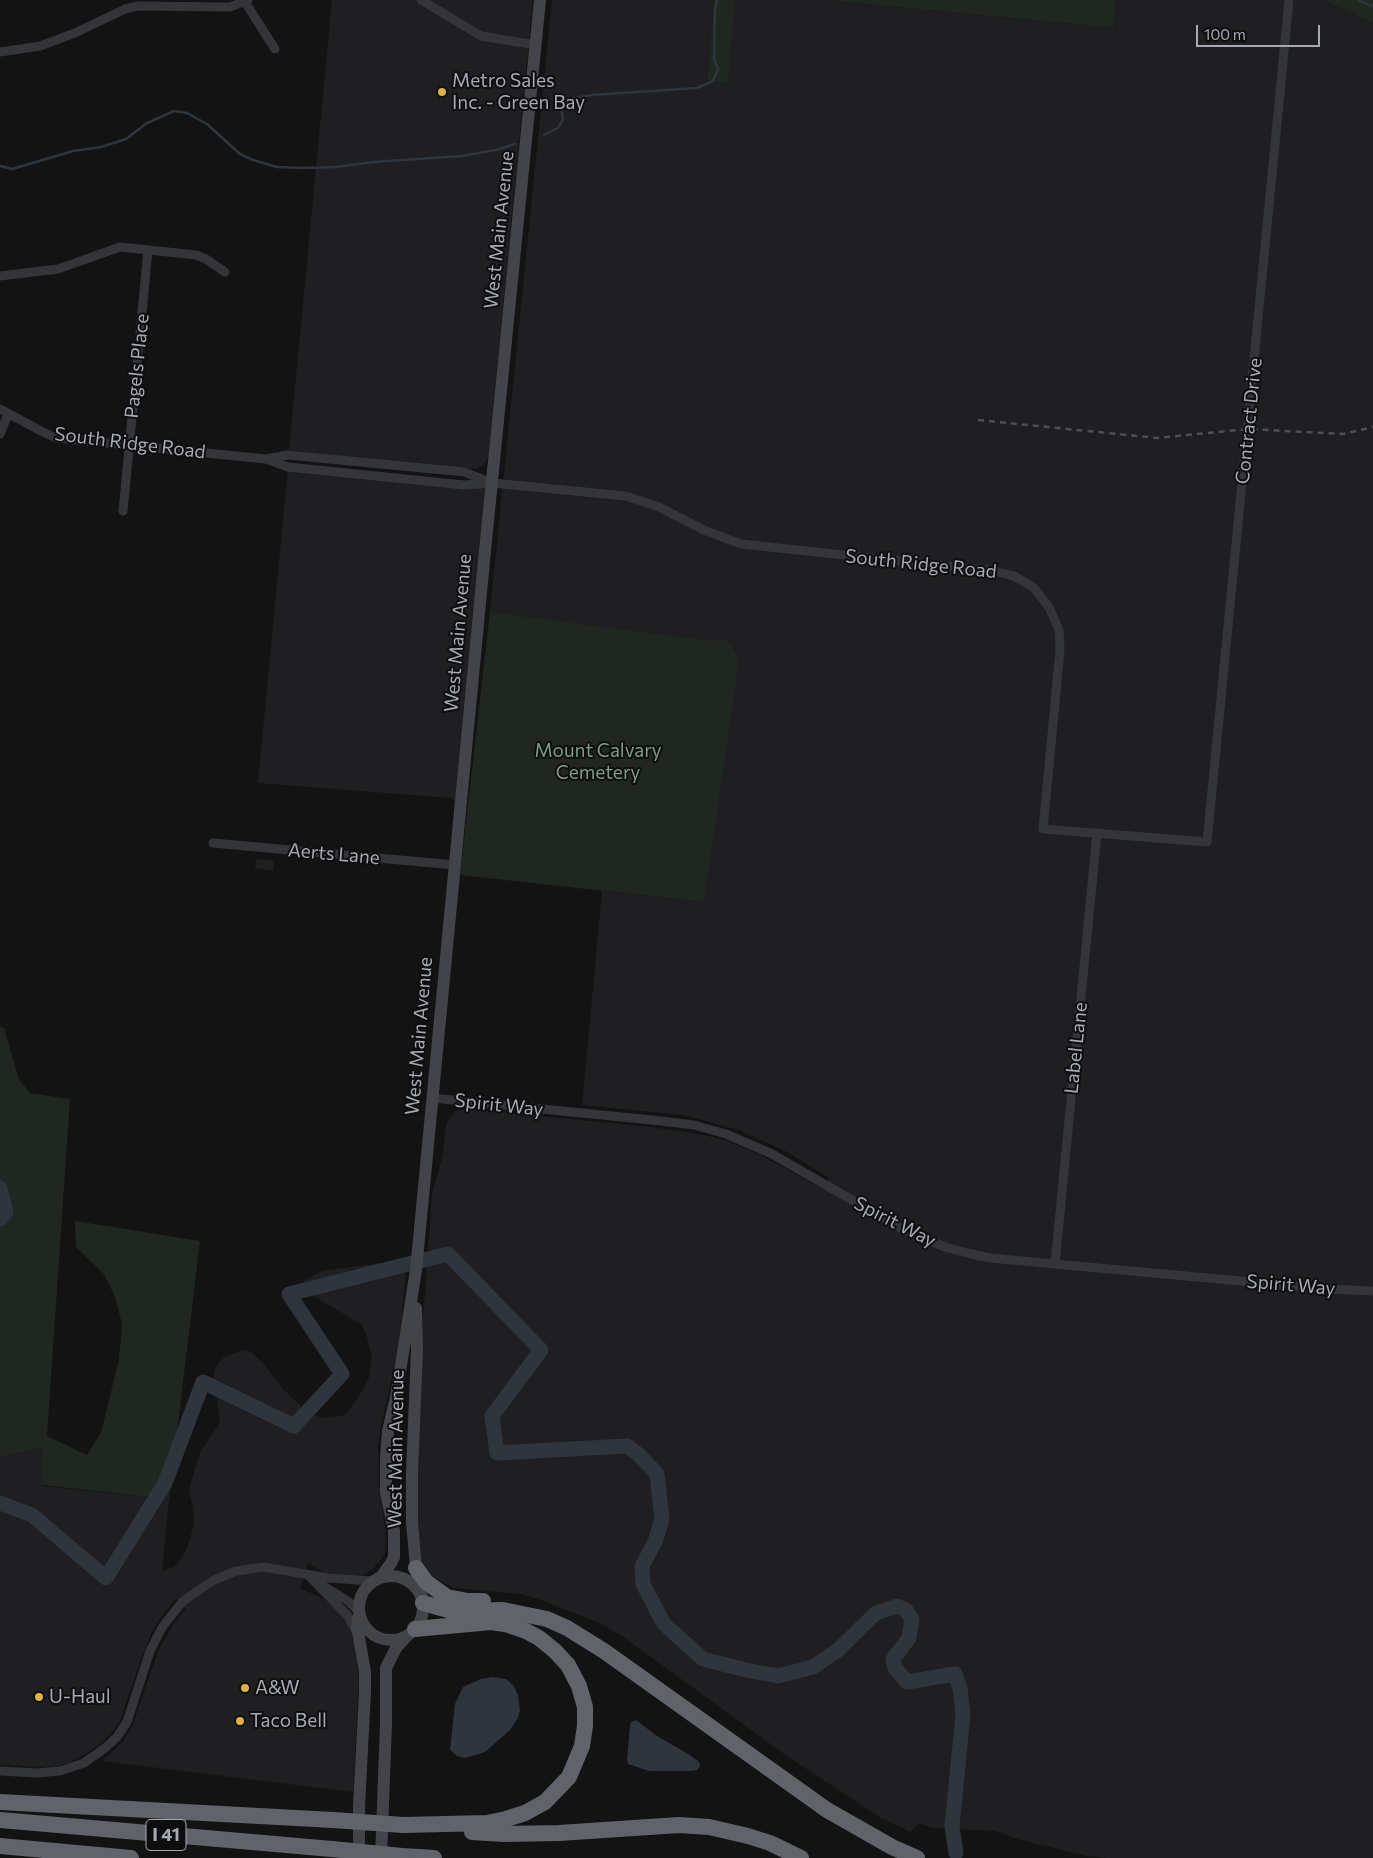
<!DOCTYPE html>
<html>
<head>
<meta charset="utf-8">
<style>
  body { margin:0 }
  #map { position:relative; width:1373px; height:1858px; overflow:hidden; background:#131314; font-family:Commissioner,sans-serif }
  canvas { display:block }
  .scale { position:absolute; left:1196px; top:25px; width:124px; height:22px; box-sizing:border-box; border:2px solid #a6aab3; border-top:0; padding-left:6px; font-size:15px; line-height:18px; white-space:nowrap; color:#a6aab3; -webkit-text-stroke:4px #0e0e0f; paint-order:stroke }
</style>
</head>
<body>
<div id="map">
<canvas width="1373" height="1858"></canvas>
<div class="scale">100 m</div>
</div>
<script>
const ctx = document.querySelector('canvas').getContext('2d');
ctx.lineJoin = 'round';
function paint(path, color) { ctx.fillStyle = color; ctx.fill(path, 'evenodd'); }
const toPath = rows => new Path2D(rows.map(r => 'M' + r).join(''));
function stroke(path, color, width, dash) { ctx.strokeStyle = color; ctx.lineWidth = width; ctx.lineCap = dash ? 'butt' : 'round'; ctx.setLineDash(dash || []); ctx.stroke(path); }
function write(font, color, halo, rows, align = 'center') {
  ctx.font = font + ' Commissioner,sans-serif'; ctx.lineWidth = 4; ctx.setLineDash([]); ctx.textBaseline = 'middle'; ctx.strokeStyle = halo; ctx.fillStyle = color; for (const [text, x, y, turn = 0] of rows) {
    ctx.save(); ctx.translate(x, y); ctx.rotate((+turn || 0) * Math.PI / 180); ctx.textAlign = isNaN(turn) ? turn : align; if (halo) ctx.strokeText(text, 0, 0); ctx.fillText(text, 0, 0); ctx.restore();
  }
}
const built = toPath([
  [332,0,533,0,488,458,484,465,476,469,375,460,289,450],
  [552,0,714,0,707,82,727,83,735,0,824,0,1114,28,1116,0,1323,0,1373,23,1373,1858,1107,1858,1086,1856,1017,1839,996,1831,932,1828,920,1823,910,1832,881,1818,784,1754,622,1636,597,1622,538,1599,521,1594,454,1588,424,1572,421,1563,417,1513,417,1454,422,1334,432,1194,443,1154,446,1124,454,1112,460,1110,470,1109,651,1127,704,1135,724,1140,759,1154,827,1191,828,1177,787,1152,739,1130,683,1115,582,1105,602,891,704,902,709,642,490,612],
  [288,467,493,483,460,808,451,798,258,783],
  [256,859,274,861,273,871,255,868],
  [407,1262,399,1346,381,1426,378,1447,379,1484,386,1534,385,1554,374,1568,362,1575,344,1576,325,1573,308,1563,300,1588,324,1599,339,1611,347,1622,354,1641,359,1682,353,1792,102,1761,122,1743,132,1727,158,1651,174,1623,186,1609,176,1598,159,1620,151,1634,142,1656,120,1721,114,1730,100,1744,85,1754,69,1763,58,1766,43,1767,0,1765,0,1457,44,1448,42,1486,169,1499,162,1571,174,1567,184,1555,190,1539,194,1523,193,1508,189,1489,200,1452,220,1423,214,1379,214,1371,218,1364,224,1357,234,1353,246,1350,251,1352,263,1363,283,1389,309,1414,325,1418,344,1415,348,1412,365,1387,369,1377,372,1357,367,1337,362,1325,310,1294,303,1286,304,1280,322,1271,380,1263]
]);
const green = toPath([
  [714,0,735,0,728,83,707,82],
  [824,0,1116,0,1114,28],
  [1323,0,1373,0,1373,23],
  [490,612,695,639,710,641,726,639,739,660,704,902,460,875],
  [0,1027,4,1028,19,1079,30,1093,70,1099,47,1436,87,1455,101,1433,119,1359,122,1324,115,1297,104,1274,76,1247,75,1221,200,1241,169,1499,41,1485,43,1448,0,1457]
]);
const water = toPath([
  [493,1677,506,1679,514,1686,518,1695,520,1710,518,1718,510,1730,485,1752,465,1758,457,1756,450,1750,455,1704,463,1687,481,1679],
  [636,1720,657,1736,690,1755,699,1762,700,1766,697,1770,690,1771,649,1771,628,1764,627,1760,630,1726,631,1722]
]);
const stream = toPath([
  [1358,0,1373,6],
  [544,135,558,128,563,119,561,108,568,99,592,95,697,88,713,81,718,69,714,59,715,9,717,0],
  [0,166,12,169,73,151,101,147,126,139,147,123,174,111,187,113,207,124,240,154,253,160,277,167,303,168,336,167,373,162,462,156,496,150,515,144]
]);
const river = toPath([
  [0,1188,6,1212,0,1219],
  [0,1503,32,1515,106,1578,165,1483,203,1382,294,1426,342,1374,289,1294,448,1254,541,1350,492,1416,497,1453,627,1446,638,1454,657,1474,662,1519,655,1542,642,1566,643,1584,664,1624,703,1659,746,1670,778,1676,813,1667,838,1650,876,1613,897,1606,906,1610,912,1620,909,1638,893,1659,895,1668,907,1682,955,1674,960,1688,963,1715,952,1826,956,1853]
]);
const street = toPath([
  [421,0,481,36,536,45],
  [245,2,275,49],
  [0,52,40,46,75,33,125,9,138,6,230,7,248,0],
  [0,276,58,269,120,247,196,255,206,259,225,272],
  [0,409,41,431,56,438,266,459,288,467,464,485,493,483,625,496,657,506,704,530,741,544,994,571,1014,576,1033,587,1049,607,1059,630,1060,650,1043,829,1207,842,1289,0],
  [0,434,8,414],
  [266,459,288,455,464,472,490,482],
  [123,511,148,250],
  [213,843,455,865],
  [432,1098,652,1120,694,1125,726,1134,772,1154,904,1230,945,1247,967,1253,990,1258,1055,1264,1328,1289,1373,1291],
  [1055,1264,1097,833],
  [310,1577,348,1616,356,1632],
  [317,1582,348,1601,359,1612],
  [0,1771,36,1773,60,1771,84,1763,105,1748,117,1737,127,1722,150,1651,163,1626,183,1601,214,1580,236,1571,264,1567,328,1578,373,1581]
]);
const secondary = toPath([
  [416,1308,417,1350,412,1472,412,1522,416,1568,422,1598],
  '359 1608a32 32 0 1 1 64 0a32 32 0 1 1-64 0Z',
  [381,1577,391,1563,394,1557,394,1532,386,1492,386,1459,388,1431,396,1397,416,1270,485,551,540,0],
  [359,1858,359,1806,365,1692,365,1672,357,1626,359,1614],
  [381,1858,386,1723,386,1668,396,1648,408,1635]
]);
const highway = toPath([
  [416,1568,426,1582,447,1597,468,1601,483,1601],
  [423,1603,452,1611,503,1610,547,1619,567,1628,604,1651,827,1810,892,1847,917,1858],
  [0,1802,333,1820],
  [0,1820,332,1849],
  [403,1825,487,1823,506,1819,525,1813,545,1802,569,1777,582,1746,585,1726,585,1707,579,1686,568,1665,555,1651,539,1638,526,1631,505,1624,491,1622,415,1629],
  [472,1832,504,1834,559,1833,679,1825,709,1827,748,1836,770,1843,801,1858],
  [0,1846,131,1858],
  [402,1856,434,1858]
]);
const rail = toPath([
  [978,420,1157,438,1248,429,1343,434,1373,427]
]);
const highwayBridge = toPath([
  [333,1820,403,1825],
  [332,1849,402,1856]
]);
const markers = [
  [442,92,5,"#deb142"],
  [245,1688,5,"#deb142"],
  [39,1697,5,"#deb142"],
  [240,1721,5,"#deb142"]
];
const shields = [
  [166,1835,40]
];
const shieldNames = [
  ["I 41",166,1835]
];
const poiNames = [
  ["Metro Sales",452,81],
  ["Inc. - Green Bay",452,103],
  ["A&W",255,1688],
  ["U-Haul",49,1697],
  ["Taco Bell",250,1721]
];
const streetNames = [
  ["West Main Avenue",499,230,-84],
  ["Pagels Place",137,366,-84],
  ["Contract Drive",1249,421,-84],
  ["South Ridge Road",130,443,7],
  ["South Ridge Road",921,564,6],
  ["West Main Avenue",458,633,-85],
  ["Aerts Lane",334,854,5],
  ["West Main Avenue",419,1036,-85],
  ["Label Lane",1076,1048,-84],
  ["Spirit Way",499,1105,6],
  ["Spirit Way",895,1222,27],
  ["Spirit Way",1291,1285,5],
  ["West Main Avenue",396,1449,-89]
];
const parkNames = [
  ["Mount Calvary",598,751],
  ["Cemetery",598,773]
];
paint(built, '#1f1f21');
paint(green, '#202721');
paint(water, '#2e353c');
stroke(stream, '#2e353c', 2.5);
stroke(river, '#2e353c', 15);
stroke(street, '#343539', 9);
stroke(secondary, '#434449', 12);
stroke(highway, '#61636a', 16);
stroke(rail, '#4e4f54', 2.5, [6, 5]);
stroke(highwayBridge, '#61636a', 16);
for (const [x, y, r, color] of markers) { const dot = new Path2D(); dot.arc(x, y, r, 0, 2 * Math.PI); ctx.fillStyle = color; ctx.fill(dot); stroke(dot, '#0e0e0f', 2); }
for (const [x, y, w] of shields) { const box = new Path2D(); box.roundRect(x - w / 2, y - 15.5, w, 31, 4); ctx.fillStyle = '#0e0e0f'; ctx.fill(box); stroke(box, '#a6aab3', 1); }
write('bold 18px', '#a6aab3', null, shieldNames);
write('19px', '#a6aab3', '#0e0e0f', poiNames, 'left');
write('19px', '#a6aab3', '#0e0e0f', streetNames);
write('19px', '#7f9d82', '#0e0e0f', parkNames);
</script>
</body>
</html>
